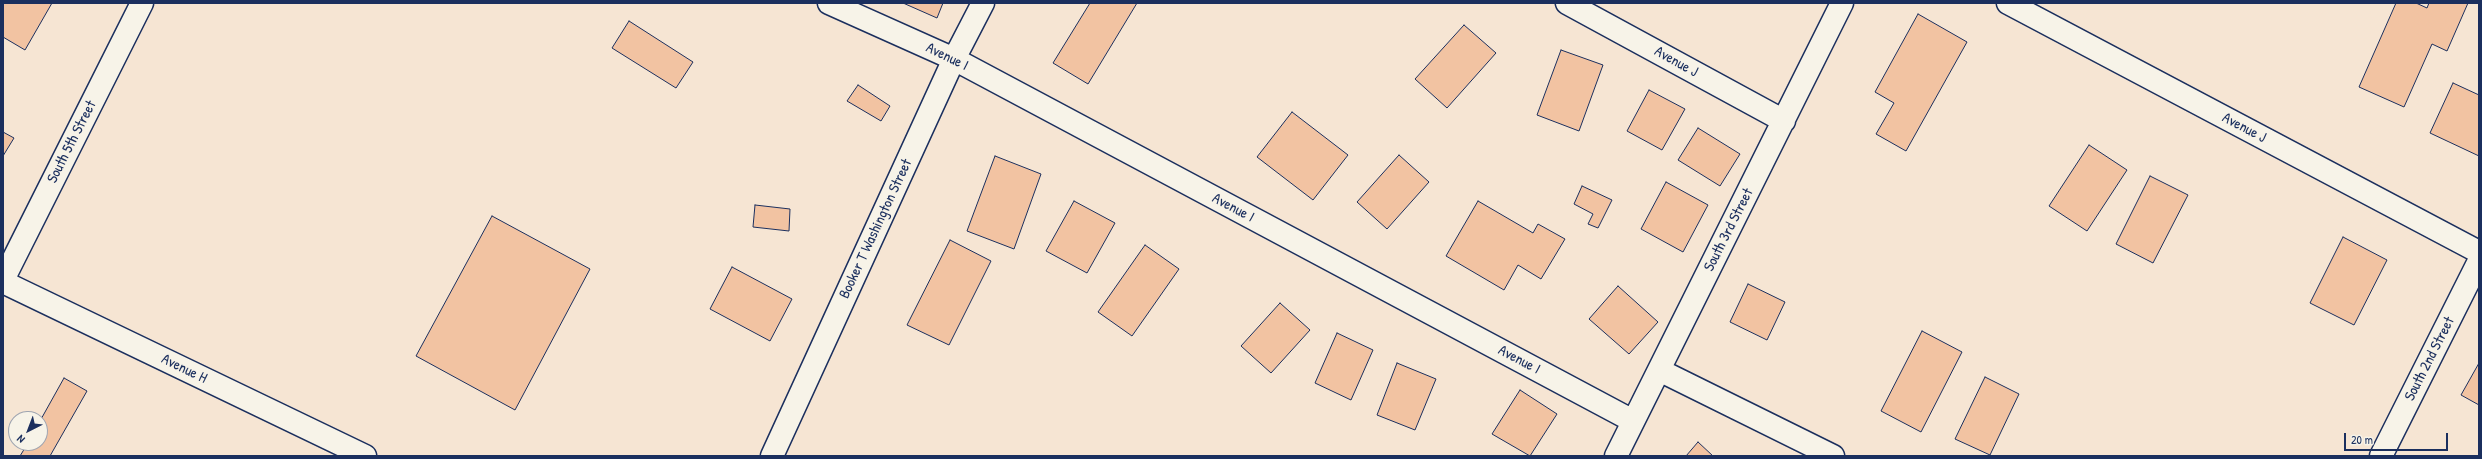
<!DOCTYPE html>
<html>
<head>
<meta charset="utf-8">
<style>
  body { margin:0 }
  #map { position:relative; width:2482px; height:459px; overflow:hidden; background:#f6e5d3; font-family:"Patrick Hand",sans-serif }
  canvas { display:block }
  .frame { position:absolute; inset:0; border:4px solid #1b2f5e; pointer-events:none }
  .north { position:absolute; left:8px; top:411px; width:40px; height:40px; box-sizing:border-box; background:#f7f3e8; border:1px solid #9fa5b1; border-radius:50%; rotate:222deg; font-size:11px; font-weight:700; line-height:16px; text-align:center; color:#1b2f5e }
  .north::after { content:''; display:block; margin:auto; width:14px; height:18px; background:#1b2f5e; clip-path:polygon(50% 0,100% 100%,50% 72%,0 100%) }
  .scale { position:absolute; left:2344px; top:433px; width:104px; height:18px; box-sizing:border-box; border:2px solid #1b2f5e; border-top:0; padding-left:5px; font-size:12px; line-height:14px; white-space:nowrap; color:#1b2f5e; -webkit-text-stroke:3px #f7f3e8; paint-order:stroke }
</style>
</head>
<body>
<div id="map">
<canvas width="2482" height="459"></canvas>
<div class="frame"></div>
<div class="north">N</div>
<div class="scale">20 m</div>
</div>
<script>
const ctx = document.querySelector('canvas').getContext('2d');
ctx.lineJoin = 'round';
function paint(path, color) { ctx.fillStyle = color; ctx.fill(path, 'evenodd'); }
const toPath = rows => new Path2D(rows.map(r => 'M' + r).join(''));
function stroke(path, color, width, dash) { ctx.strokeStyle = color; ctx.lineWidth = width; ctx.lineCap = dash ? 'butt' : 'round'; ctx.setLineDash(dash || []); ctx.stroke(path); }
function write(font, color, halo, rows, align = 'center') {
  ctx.font = font + ' "Patrick Hand",sans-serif'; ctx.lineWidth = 3; ctx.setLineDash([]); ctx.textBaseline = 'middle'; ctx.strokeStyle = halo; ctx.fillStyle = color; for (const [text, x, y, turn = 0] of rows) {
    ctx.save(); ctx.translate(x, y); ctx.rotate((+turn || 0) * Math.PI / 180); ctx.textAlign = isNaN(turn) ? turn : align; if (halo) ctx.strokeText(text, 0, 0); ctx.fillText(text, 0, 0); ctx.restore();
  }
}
const building = toPath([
  [3,3,52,3,25,50,3,37,3,3],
  [903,3,943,3,937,18,903,3],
  [1090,3,1137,3,1088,84,1053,63,1090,3],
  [2396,3,2416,3,2427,8,2429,3,2468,3,2447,51,2432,44,2404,107,2359,87,2396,3],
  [1918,14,1967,42,1906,151,1876,134,1894,103,1875,92,1918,14],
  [629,21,693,62,676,88,612,48,629,21],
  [1464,25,1496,53,1447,108,1415,79,1464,25],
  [1561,50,1603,65,1579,131,1537,115,1561,50],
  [2453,83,2479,95,2479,156,2430,133,2453,83],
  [858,85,890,106,881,121,847,101,858,85],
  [1649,90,1685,109,1662,150,1627,131,1649,90],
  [1292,112,1348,155,1313,200,1257,157,1292,112],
  [1698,128,1740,154,1720,186,1678,160,1698,128],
  [3,132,14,138,3,156,3,132],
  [2089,145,2127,170,2087,231,2049,206,2089,145],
  [1399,155,1429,182,1387,229,1357,202,1399,155],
  [995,156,1041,174,1014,249,967,231,995,156],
  [2150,176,2188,195,2153,263,2116,244,2150,176],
  [1666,182,1708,205,1683,252,1641,229,1666,182],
  [1582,186,1612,200,1598,228,1588,224,1593,214,1574,204,1582,186],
  [1074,201,1115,223,1087,273,1046,251,1074,201],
  [1478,201,1533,233,1538,224,1565,239,1541,279,1518,265,1504,290,1446,256,1478,201],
  [755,205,790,209,789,231,753,227,755,205],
  [492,216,590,269,515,410,416,356,492,216],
  [2343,237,2387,260,2354,325,2310,303,2343,237],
  [950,240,991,261,949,345,907,325,950,240],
  [1145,245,1179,269,1132,336,1098,312,1145,245],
  [732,267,792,299,770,341,710,309,732,267],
  [1748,284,1785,302,1767,340,1730,322,1748,284],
  [1618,286,1658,322,1629,354,1589,319,1618,286],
  [1280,303,1310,330,1271,373,1241,346,1280,303],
  [1922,331,1962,352,1921,432,1881,411,1922,331],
  [1337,333,1373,350,1351,400,1315,383,1337,333],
  [1397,363,1436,379,1415,430,1377,415,1397,363],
  [2479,363,2479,405,2461,395,2479,363],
  [1985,377,2019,394,1990,455,1955,439,1985,377],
  [64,378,87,391,50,456,20,456,28,443,40,443,40,421,64,378],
  [1520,390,1557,414,1530,456,1492,434,1520,390],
  [1698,442,1713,456,1686,456,1698,442]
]);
const street = toPath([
  [829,3,954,59,1633,421],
  [1567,3,1784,121],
  [2008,3,2479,252],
  [3,280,142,3],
  [3,282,365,456],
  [1659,370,1833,456],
  [772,456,954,59,983,3],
  [1616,456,1842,3],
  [2381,456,2479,261]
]);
const streetNames = [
  ["Avenue I",947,57,26],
  ["Avenue J",1676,62,29],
  ["Avenue J",2244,128,28],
  ["South 5th Street",72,142,-63],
  ["Avenue I",1233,208,28],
  ["Booker T Washington Street",876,229,-65],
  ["South 3rd Street",1729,230,-63],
  ["South 2nd Street",2430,359,-63],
  ["Avenue I",1519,360,28],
  ["Avenue H",184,369,26]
];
paint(building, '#f2c3a2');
stroke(building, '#1b2f5e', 1);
stroke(street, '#1b2f5e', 25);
stroke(street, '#f7f3e8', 22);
write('15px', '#1b2f5e', '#f7f3e8', streetNames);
</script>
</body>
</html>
